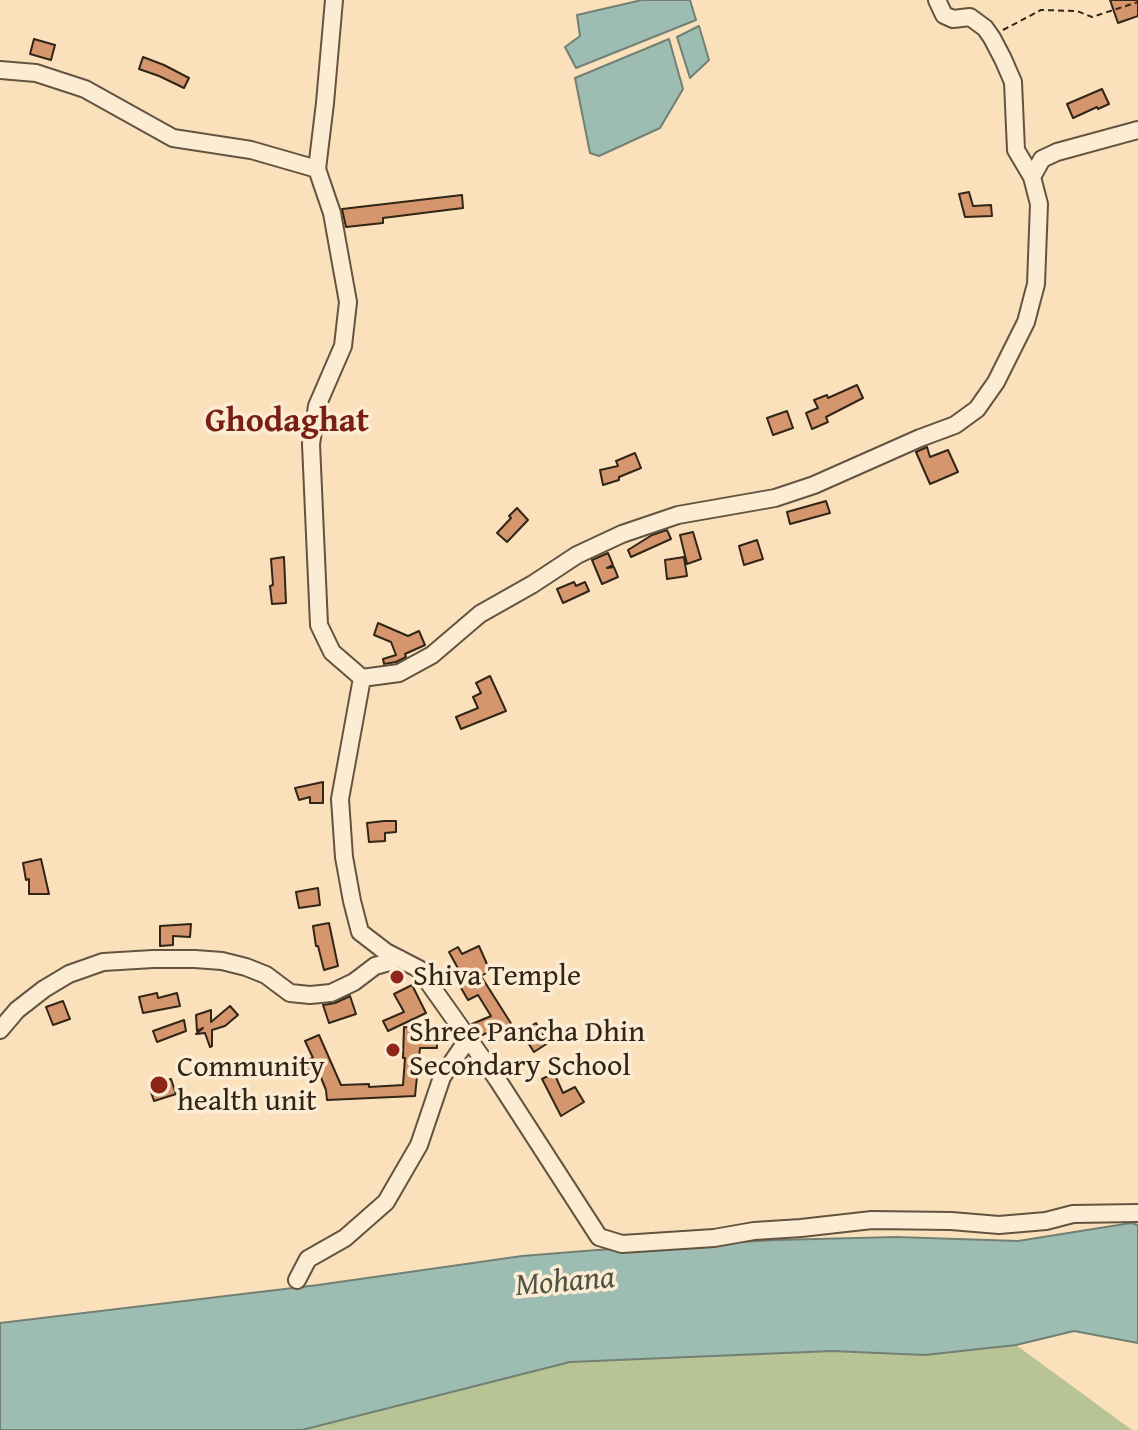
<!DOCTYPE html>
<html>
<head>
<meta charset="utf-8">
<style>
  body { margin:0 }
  canvas { display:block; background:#fae1bc }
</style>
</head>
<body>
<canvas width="1138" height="1430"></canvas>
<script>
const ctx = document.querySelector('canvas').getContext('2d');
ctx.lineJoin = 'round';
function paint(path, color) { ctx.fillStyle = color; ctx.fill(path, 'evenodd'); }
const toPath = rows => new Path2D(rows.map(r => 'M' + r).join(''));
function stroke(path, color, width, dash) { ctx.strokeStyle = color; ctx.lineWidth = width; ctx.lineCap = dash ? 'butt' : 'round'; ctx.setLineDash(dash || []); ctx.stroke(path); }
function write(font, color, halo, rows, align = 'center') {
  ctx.font = font + ' "Gentium Book Plus",serif'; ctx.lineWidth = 7; ctx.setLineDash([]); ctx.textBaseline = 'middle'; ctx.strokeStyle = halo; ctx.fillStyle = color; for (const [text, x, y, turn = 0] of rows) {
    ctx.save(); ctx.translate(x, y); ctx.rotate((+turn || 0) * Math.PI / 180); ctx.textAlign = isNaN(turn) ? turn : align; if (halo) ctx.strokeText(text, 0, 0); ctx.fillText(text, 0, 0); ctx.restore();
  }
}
const green = toPath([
  [1016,1345,1132,1430,302,1430,570,1362,832,1351,925,1355]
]);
const water = toPath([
  [642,0,690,0,696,20,576,68,565,47,580,36,577,15,642,0],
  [699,26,709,60,690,78,677,37,699,26],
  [669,39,683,89,660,128,599,156,590,153,575,78,669,39],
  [1131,1223,1138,1225,1138,1343,1074,1331,1016,1345,925,1355,832,1351,570,1362,302,1430,0,1430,0,1323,318,1285,522,1256,597,1250,776,1240,896,1237,1018,1241,1131,1223]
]);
const building = toPath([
  [1110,0,1138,0,1138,16,1118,23,1110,0],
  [34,39,55,45,51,60,30,54,34,39],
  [143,57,164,65,189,78,184,88,159,76,139,69,143,57],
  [1102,89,1109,104,1098,109,1097,107,1073,118,1067,104,1102,89],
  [969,192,973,206,991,205,992,216,965,217,959,194,969,192],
  [462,195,463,208,383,218,383,223,346,227,342,209,462,195],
  [857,385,863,398,826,417,828,422,812,429,806,413,818,408,814,400,827,395,828,398,857,385],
  [787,411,793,428,773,435,767,418,787,411],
  [927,447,930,457,948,450,958,472,930,484,916,452,927,447],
  [635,453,641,468,619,477,619,480,603,485,600,470,618,466,616,461,635,453],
  [826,501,830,513,790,524,787,512,826,501],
  [517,508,528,520,507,542,497,533,511,518,509,516,517,508],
  [667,530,671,539,631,557,628,550,652,535,667,530],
  [693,532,701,559,687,564,680,535,693,532],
  [757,540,763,559,744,565,739,546,757,540],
  [608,553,613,565,607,568,614,567,618,577,602,584,592,560,608,553],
  [284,557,286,603,272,604,270,586,273,585,271,559,284,557],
  [684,557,687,576,667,579,665,560,684,557],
  [574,582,576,586,585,582,589,591,563,603,557,589,574,582],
  [378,623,408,636,419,631,425,645,405,654,406,657,396,662,384,664,383,659,396,655,391,642,374,635,378,623],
  [490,676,506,711,461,729,456,717,478,708,473,697,481,693,476,683,490,676],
  [323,782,323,803,310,803,310,797,299,800,295,788,323,782],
  [384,821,396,821,396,832,385,833,385,841,369,842,367,823,384,821],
  [41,859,49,894,29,894,29,879,26,880,23,863,41,859],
  [318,888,320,905,299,908,296,892,318,888],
  [329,923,338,966,324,970,318,946,316,946,313,926,329,923],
  [191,924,190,937,173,936,173,945,160,946,160,926,191,924],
  [479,946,490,971,481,976,512,1025,493,1038,489,1032,480,1036,472,1024,491,1016,478,995,468,1000,454,976,460,972,449,952,458,947,462,954,479,946],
  [412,985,426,1013,388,1031,383,1021,404,1012,394,994,412,985],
  [157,993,158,998,177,993,180,1006,143,1013,139,997,157,993],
  [350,996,356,1014,329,1023,323,1005,335,1003,350,996],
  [63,1001,70,1019,53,1025,46,1007,63,1001],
  [230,1006,238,1015,225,1026,212,1030,212,1046,210,1047,205,1033,196,1034,203,1028,197,1031,196,1015,211,1010,211,1022,230,1006],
  [184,1020,186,1031,157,1042,153,1031,184,1020],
  [536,1023,548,1043,534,1052,521,1032,536,1023],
  [404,1027,437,1028,437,1048,420,1048,415,1096,327,1100,326,1090,317,1068,290,1076,287,1066,313,1058,305,1041,319,1035,341,1085,369,1084,369,1087,403,1085,405,1058,403,1058,404,1027],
  [554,1073,563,1093,575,1087,584,1102,561,1116,542,1079,554,1073],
  [171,1079,176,1094,154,1101,149,1086,171,1079]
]);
const path = toPath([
  [1003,30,1041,10,1077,11,1092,17,1138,2]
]);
const minor = toPath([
  [0,70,36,73,85,89,173,138,251,150,317,169,332,213,348,302,343,346,317,406,311,444,319,625,332,652,362,678,399,673,432,655,480,614,533,584,577,555,622,534,678,515,775,498,814,485,920,438,955,425,977,409,996,382,1026,322,1036,284,1039,204,1032,177,1016,150,1013,82,1003,59,992,38,985,28,970,17,953,19,944,15,937,0],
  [317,169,325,103,334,0],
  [1032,177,1042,159,1057,152,1138,130],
  [362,678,340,799,344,857,352,901,360,932,386,952,419,969,497,1079,599,1237,622,1244,714,1238,754,1231,801,1228,872,1220,951,1221,999,1225,1046,1221,1073,1214,1138,1213],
  [0,1030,17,1010,44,989,69,974,103,962,153,959,195,959,222,961,246,967,266,975,290,993,310,995,331,993,354,982,375,966,400,959],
  [297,1280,308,1259,345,1238,386,1202,419,1145,442,1077,468,1039]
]);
const markers = [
  [397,977,8,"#8f2418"],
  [393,1050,8,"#8f2418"],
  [159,1085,10,"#8f2418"]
];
const poiNames = [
  ["Shiva Temple",413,977],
  ["Shree Pancha Dhin",409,1033],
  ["Secondary School",409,1067],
  ["Community",177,1068],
  ["health unit",177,1102]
];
const waterNames = [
  ["Mohana",565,1283,-5]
];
const quarterNames = [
  ["Ghodaghat",287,422]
];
paint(green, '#b8c496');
paint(water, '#9ebdb2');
stroke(water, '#728074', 2);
paint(building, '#d5966d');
stroke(building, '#302516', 2);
stroke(minor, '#625440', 20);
stroke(path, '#302516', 2, [6, 4]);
stroke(minor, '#fcecd3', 16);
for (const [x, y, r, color] of markers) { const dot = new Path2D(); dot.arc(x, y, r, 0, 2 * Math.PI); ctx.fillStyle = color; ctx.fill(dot); stroke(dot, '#fcecd3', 3); }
write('30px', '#302516', '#fcecd3', poiNames, 'left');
write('italic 32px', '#515345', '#fcecd3', waterNames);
write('bold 34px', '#7a1f14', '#fcecd3', quarterNames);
</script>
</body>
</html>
